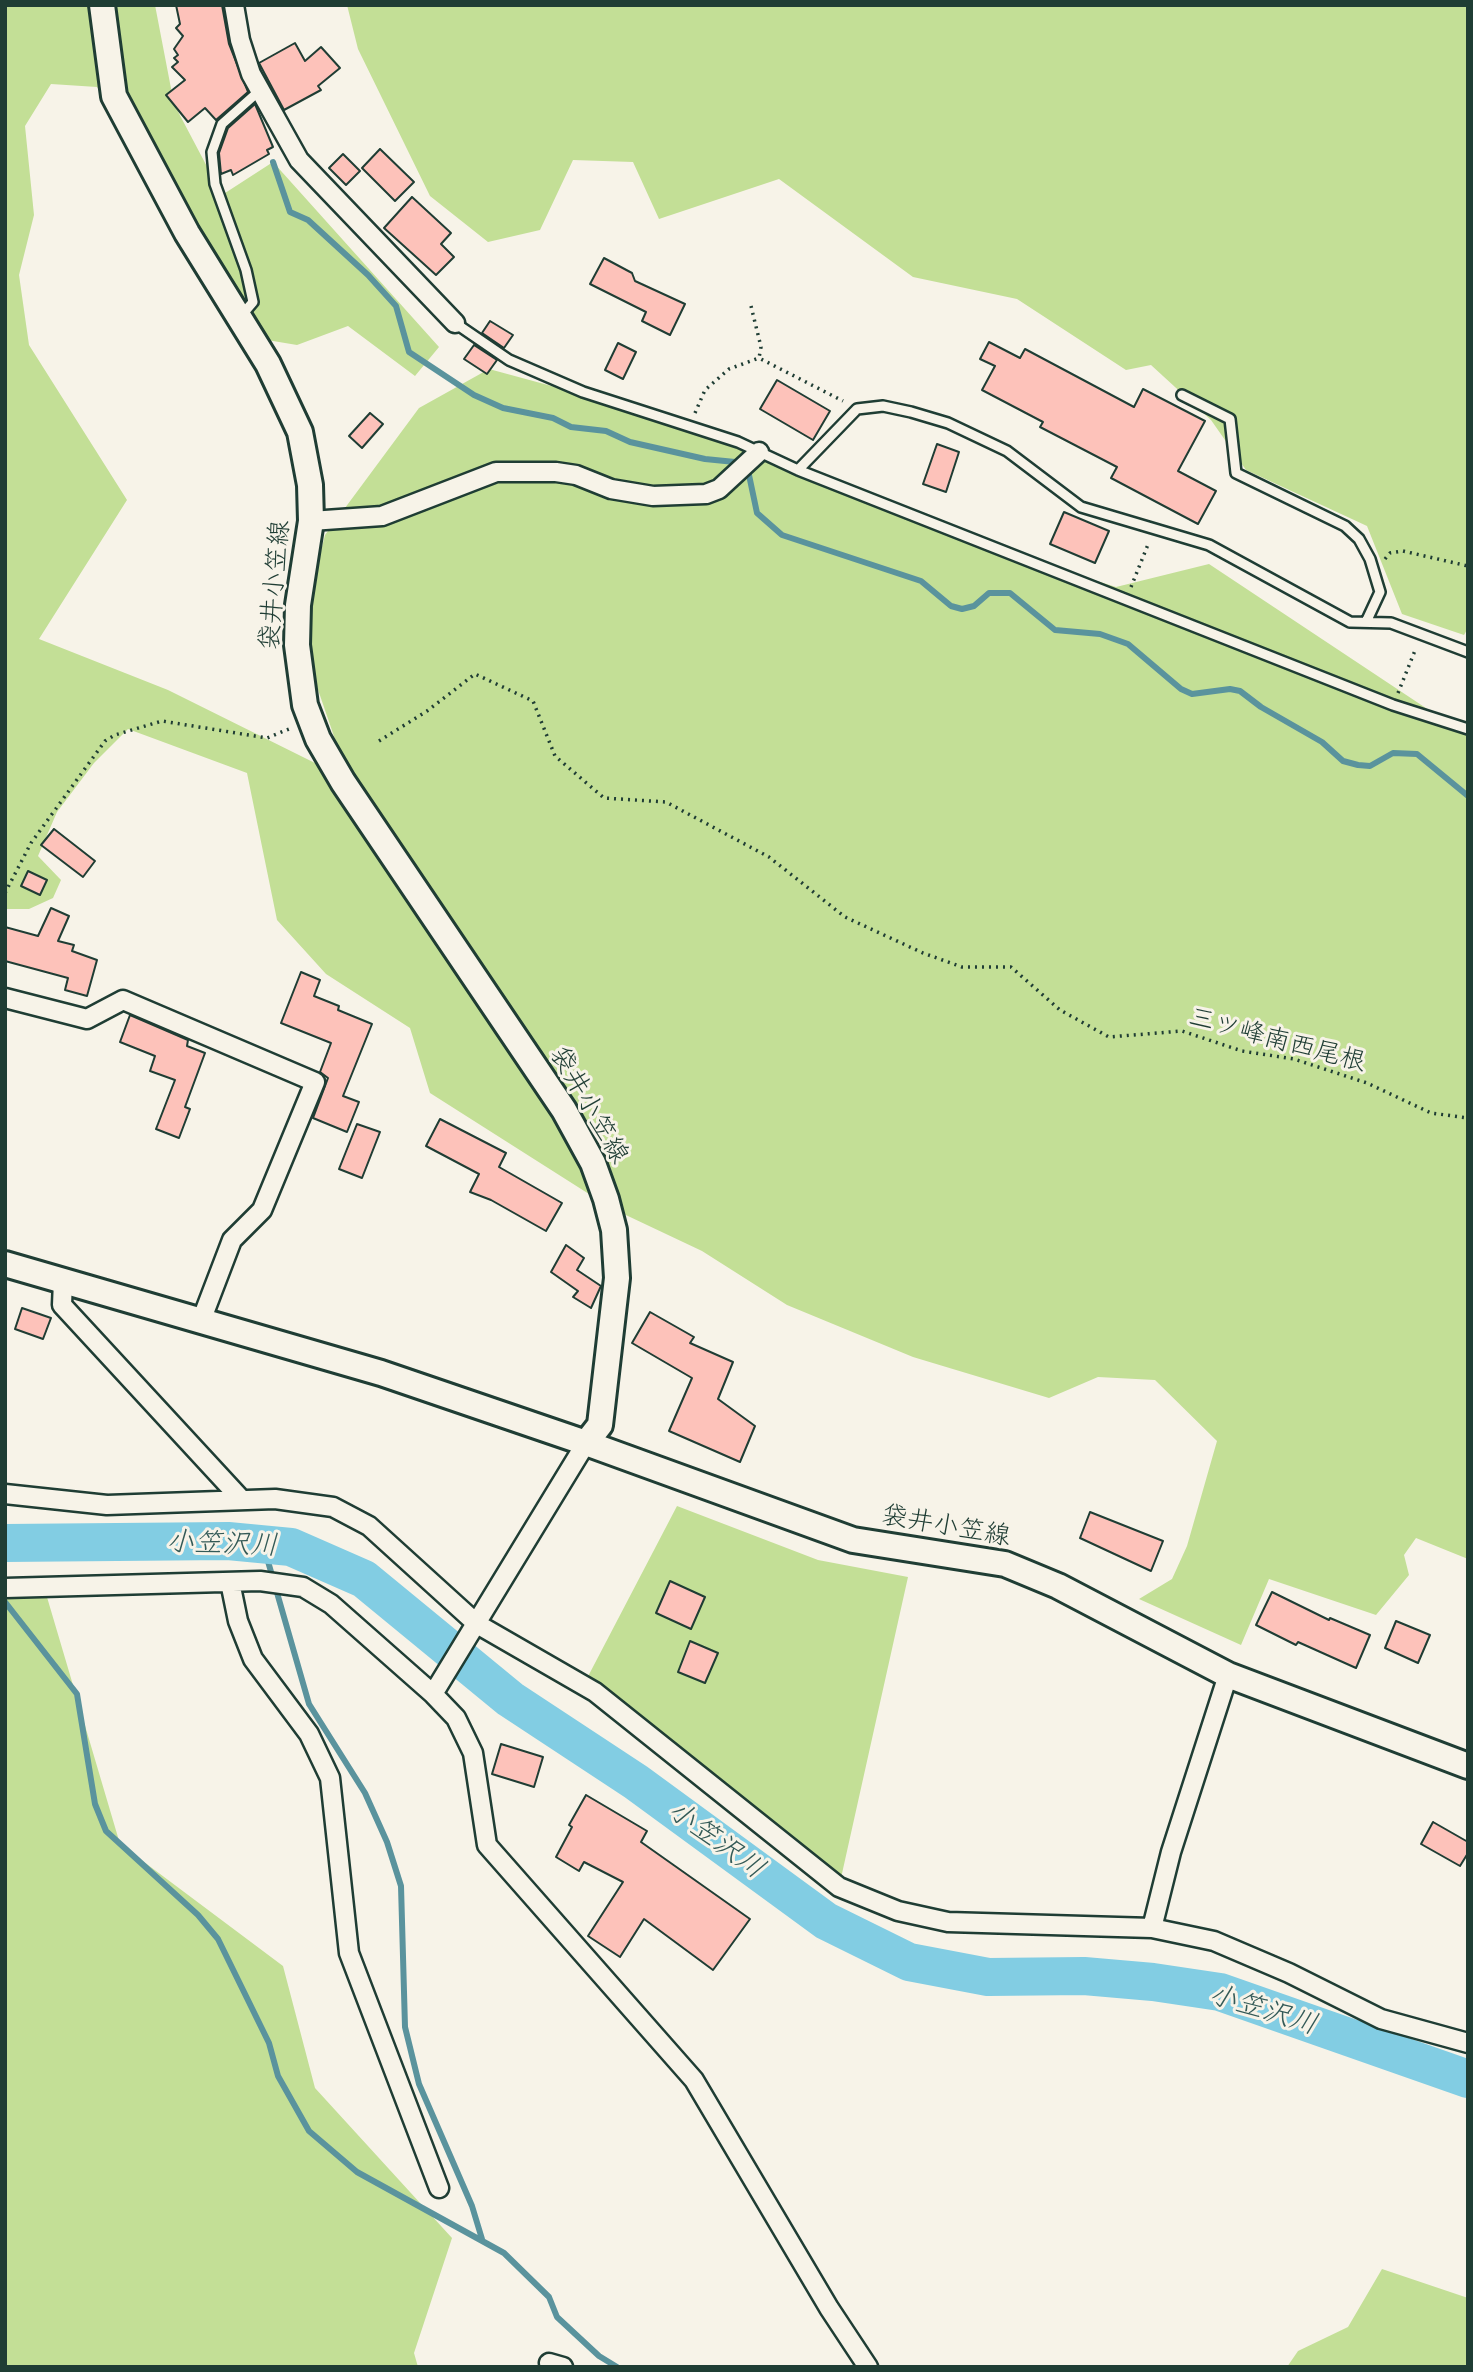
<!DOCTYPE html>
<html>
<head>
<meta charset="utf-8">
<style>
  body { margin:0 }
  #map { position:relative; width:1473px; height:2372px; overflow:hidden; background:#f7f3e8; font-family:"Comic Neue",sans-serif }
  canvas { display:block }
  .frame { position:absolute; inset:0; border:7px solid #1f3d34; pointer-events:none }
</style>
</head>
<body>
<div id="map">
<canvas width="1473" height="2372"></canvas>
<div class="frame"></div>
</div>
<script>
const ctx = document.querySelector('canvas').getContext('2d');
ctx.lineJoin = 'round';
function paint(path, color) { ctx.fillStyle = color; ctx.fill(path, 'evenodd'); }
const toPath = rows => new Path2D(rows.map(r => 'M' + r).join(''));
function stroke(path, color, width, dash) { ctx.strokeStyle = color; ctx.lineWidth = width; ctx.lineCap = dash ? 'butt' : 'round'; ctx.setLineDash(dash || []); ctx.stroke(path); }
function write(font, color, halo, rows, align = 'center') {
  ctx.font = font + ' "Comic Neue","Klee One",sans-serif'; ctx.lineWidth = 6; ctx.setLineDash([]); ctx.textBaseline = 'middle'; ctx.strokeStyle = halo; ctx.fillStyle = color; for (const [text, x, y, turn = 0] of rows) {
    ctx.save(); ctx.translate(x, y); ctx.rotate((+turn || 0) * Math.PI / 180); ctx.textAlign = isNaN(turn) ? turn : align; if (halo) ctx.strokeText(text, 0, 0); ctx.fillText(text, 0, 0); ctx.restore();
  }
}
const green = toPath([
  [5,5,155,5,174,104,222,195,273,162,439,347,415,376,348,326,297,345,267,340,97,87,51,84,25,126,34,215,19,275,29,345,127,500,39,639,168,690,319,765,338,748,314,678,308,603,325,535,419,408,489,369,717,431,920,525,1116,587,1209,564,1468,736,1468,1559,1416,1538,1404,1555,1409,1575,1376,1615,1269,1579,1241,1645,1139,1599,1172,1579,1187,1546,1217,1441,1155,1380,1098,1377,1049,1398,913,1357,787,1305,702,1251,611,1208,430,1093,410,1028,326,974,277,920,247,773,128,729,94,763,57,812,38,856,61,880,53,898,29,909,5,909],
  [347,5,1468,5,1468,628,1464,635,1402,614,1367,526,1246,470,1211,420,1151,365,1126,370,1017,299,913,277,779,179,659,219,633,162,573,160,540,230,488,242,430,196,358,49],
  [677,1506,818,1560,908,1577,839,1887,583,1686],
  [44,1587,120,1844,283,1966,315,2088,452,2238,414,2353,418,2367,5,2367,5,1597],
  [1382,2269,1468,2298,1468,2367,1287,2367,1298,2351,1348,2327]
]);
const stream = toPath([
  [273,162,290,212,308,220,368,275,396,306,409,352,474,395,503,408,553,418,571,427,606,431,630,442,705,459,735,462,749,475,757,513,782,535,921,581,951,606,962,609,974,606,989,593,1010,593,1055,630,1100,634,1128,644,1181,689,1192,694,1230,689,1240,691,1261,707,1322,742,1343,761,1358,765,1370,766,1393,753,1417,754,1468,796],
  [263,1544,309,1704,365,1793,387,1842,401,1886,405,2027,419,2084,472,2206,482,2239],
  [5,1602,77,1694,95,1804,106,1831,198,1915,218,1939,269,2043,278,2076,309,2131,357,2172,504,2253,549,2297,557,2317,599,2356,617,2367]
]);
const river = toPath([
  [5,1543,228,1541,291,1547,364,1579,510,1699,636,1782,826,1921,909,1962,988,1977,1084,1976,1153,1982,1220,1992,1468,2079]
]);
const building = toPath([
  [176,5,222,5,229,44,248,92,216,120,205,108,188,122,166,95,185,80,172,67,178,62,174,58,178,55,174,49,183,36,176,28,180,24,176,5],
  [295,43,305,61,321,47,340,68,318,86,321,90,284,110,259,63,295,43],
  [255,104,273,147,267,150,269,154,233,175,231,170,221,174,219,153,228,128,255,104],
  [380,149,414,182,395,201,362,168,380,149],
  [343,154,360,171,346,185,329,168,343,154],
  [412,197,451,233,441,244,454,257,436,275,384,228,412,197],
  [604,258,632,273,635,281,685,304,670,335,642,321,646,312,590,284,604,258],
  [490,321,513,335,504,348,482,333,490,321],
  [989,342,1020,358,1025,349,1134,407,1143,389,1205,421,1178,471,1216,491,1198,524,1111,478,1117,467,1040,427,1043,422,982,390,995,366,980,359,989,342],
  [618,343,636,352,623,379,605,370,618,343],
  [474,345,497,360,487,374,464,359,474,345],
  [777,380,830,411,813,440,760,409,777,380],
  [370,413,383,424,362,448,349,436,370,413],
  [937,444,959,452,946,492,923,484,937,444],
  [1064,512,1109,531,1095,563,1050,544,1064,512],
  [54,829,95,861,83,877,41,845,54,829],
  [28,871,47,880,40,895,21,886,28,871],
  [51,908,69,916,58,941,74,945,72,951,97,960,87,996,65,990,68,978,5,961,5,927,38,936,51,908],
  [301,972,320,980,314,996,339,1006,338,1010,372,1024,343,1096,359,1102,347,1132,313,1118,328,1078,320,1072,331,1043,281,1023,301,972],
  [130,1015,188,1040,187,1046,205,1053,185,1107,190,1109,179,1138,156,1129,175,1080,150,1071,155,1056,120,1042,130,1015],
  [440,1119,506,1153,499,1167,562,1203,546,1231,491,1200,470,1192,479,1174,426,1146,440,1119],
  [357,1124,380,1132,362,1178,339,1169,357,1124],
  [566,1245,584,1258,577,1270,601,1286,591,1308,573,1297,578,1291,551,1272,566,1245],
  [22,1308,51,1318,43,1339,15,1329,22,1308],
  [650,1312,694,1337,690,1343,733,1362,718,1399,755,1426,740,1462,669,1431,692,1378,632,1343,650,1312],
  [1090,1512,1163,1541,1151,1571,1080,1538,1090,1512],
  [670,1581,705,1597,691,1629,656,1613,670,1581],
  [1272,1592,1329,1620,1330,1618,1370,1635,1356,1668,1298,1642,1296,1645,1256,1625,1272,1592],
  [1396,1621,1430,1635,1418,1663,1385,1648,1396,1621],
  [690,1641,718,1653,705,1683,678,1672,690,1641],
  [501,1744,543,1757,534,1787,492,1774,501,1744],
  [586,1795,647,1831,641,1842,750,1919,713,1970,644,1919,620,1957,588,1936,623,1882,584,1862,579,1871,556,1857,572,1827,569,1825,586,1795],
  [1433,1822,1468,1842,1468,1853,1460,1866,1421,1844,1433,1822]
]);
const path = toPath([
  [751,306,761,347,759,358,843,401],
  [695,413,705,390,729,369,759,358],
  [1385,559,1390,553,1403,551,1468,566],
  [1131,587,1149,542],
  [1398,693,1416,648],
  [379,741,427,711,475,674,533,701,555,756,604,798,666,802,769,857,845,917,923,953,962,967,1011,967,1060,1010,1109,1037,1182,1031,1242,1051,1294,1059,1367,1083,1431,1113,1468,1118],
  [5,893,31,843,105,741,115,735,162,721,267,738,289,729]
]);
const lane = toPath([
  [241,316,253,302,246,270,215,184,212,152,222,124,258,92],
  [455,323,509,360,583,392,738,442,798,470,1393,705,1468,729],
  [1182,395,1230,419,1236,473,1345,526,1359,539,1370,559,1380,592,1367,620],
  [798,470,857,409,883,406,911,412,948,423,1007,451,1081,507,1209,545,1350,622,1391,623,1468,652]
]);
const street = toPath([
  [234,5,240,40,251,74,299,160,455,323],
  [311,521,382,516,496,472,556,472,576,475,611,489,653,496,706,494,719,489,759,452],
  [5,998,87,1019,123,1000,315,1082,262,1210,232,1240,201,1321],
  [63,1281,62,1305,242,1500],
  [5,1494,107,1505,275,1499,333,1507,369,1526,477,1624,595,1692,839,1887,898,1911,948,1922,1152,1928,1214,1941,1289,1973,1381,2019,1468,2043],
  [230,1582,238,1621,253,1659,309,1734,330,1778,349,1953,439,2188],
  [5,1588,260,1581,303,1587,331,1604,433,1694,456,1718,473,1753,487,1845,694,2080,829,2308,868,2367],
  [433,1694,586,1443],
  [1152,1928,1171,1852,1228,1675],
  [549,2363,563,2367]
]);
const secondary = toPath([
  [102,5,114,96,187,233,268,364,300,432,310,485,311,521,298,605,297,645,305,705,318,739,343,782,564,1110,593,1163,606,1199,614,1230,617,1278,600,1425,586,1443,853,1540,1005,1564,1058,1586,1228,1675,1468,1766],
  [5,1264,381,1373,586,1443]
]);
const streetNames = [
  ["袋井小笠線",275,585,-85],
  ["三ツ峰南西尾根",1277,1040,15],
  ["袋井小笠線",589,1105,60],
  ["袋井小笠線",946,1526,10]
];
const waterNames = [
  ["小笠沢川",222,1544,2],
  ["小笠沢川",716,1840,36],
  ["小笠沢川",1263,2010,17]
];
paint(green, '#c3df96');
stroke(stream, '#5a939d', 6);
stroke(river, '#82cde3', 38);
paint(building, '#fdc2ba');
stroke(building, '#1f3d34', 2);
stroke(lane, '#1f3d34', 14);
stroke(street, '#1f3d34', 23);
stroke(secondary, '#1f3d34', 30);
stroke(path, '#1f3d34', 3.5, [2, 5]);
stroke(lane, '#f7f3e8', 9);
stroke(street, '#f7f3e8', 18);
stroke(secondary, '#f7f3e8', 24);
write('26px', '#1f3d34', '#f7f3e8', streetNames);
write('italic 28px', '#335a57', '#f7f3e8', waterNames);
</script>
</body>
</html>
